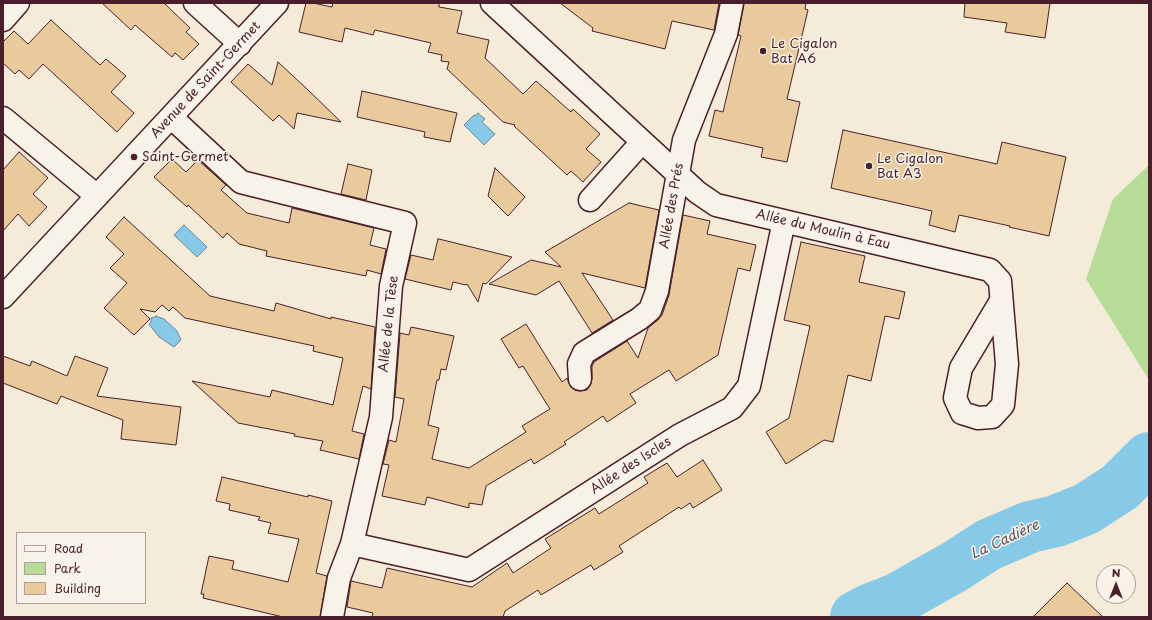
<!DOCTYPE html>
<html>
<head>
<meta charset="utf-8">
<style>
  body { margin:0 }
  #map { position:relative; width:1152px; height:620px; overflow:hidden; background:#f4ebd9; font-family:"Playpen Sans",sans-serif }
  canvas { display:block }
  .frame { position:absolute; inset:0; border:4px solid #4a1f2b; pointer-events:none }
  .legend { position:absolute; left:16px; top:532px; width:130px; height:72px; box-sizing:border-box; background:#f7f3e8; border:1px solid #b29e9c; margin:0; padding:5px 7px; list-style:none; font-size:12px; color:#4a1f2b }
  .legend li { display:flex; align-items:center; gap:8px; height:20px }
  .legend b { width:20px; border:1px solid #b29e9c }
  .north { position:absolute; left:1096px; top:564px; width:40px; height:40px; box-sizing:border-box; background:#f7f3e8; border:1px solid #b29e9c; border-radius:50%; rotate:0deg; font-size:11px; font-weight:700; line-height:16px; text-align:center; color:#4a1f2b }
  .north::after { content:''; display:block; margin:auto; width:14px; height:18px; background:#4a1f2b; clip-path:polygon(50% 0,100% 100%,50% 72%,0 100%) }
</style>
</head>
<body>
<div id="map">
<canvas width="1152" height="620"></canvas>
<div class="frame"></div>
<ul class="legend">
<li><b style="height:5px;background:#f7f3e8"></b>Road</li>
<li><b style="height:11px;background:#b6dc97"></b>Park</li>
<li><b style="height:11px;background:#e9ca9c"></b>Building</li>
</ul>
<div class="north">N</div>
</div>
<script>
const ctx = document.querySelector('canvas').getContext('2d');
ctx.lineJoin = 'round';
function paint(path, color) { ctx.fillStyle = color; ctx.fill(path, 'evenodd'); }
const toPath = rows => new Path2D(rows.map(r => 'M' + r).join(''));
function stroke(path, color, width, dash) { ctx.strokeStyle = color; ctx.lineWidth = width; ctx.lineCap = dash ? 'butt' : 'round'; ctx.setLineDash(dash || []); ctx.stroke(path); }
function write(font, color, halo, rows, align = 'center') {
  ctx.font = font + ' "Playpen Sans",sans-serif'; ctx.lineWidth = 3; ctx.setLineDash([]); ctx.textBaseline = 'middle'; ctx.strokeStyle = halo; ctx.fillStyle = color; for (const [text, x, y, turn = 0] of rows) {
    ctx.save(); ctx.translate(x, y); ctx.rotate((+turn || 0) * Math.PI / 180); ctx.textAlign = isNaN(turn) ? turn : align; if (halo) ctx.strokeText(text, 0, 0); ctx.fillText(text, 0, 0); ctx.restore();
  }
}
const green = toPath([
  [1149,165,1149,380,1086,279,1113,199]
]);
const water = toPath([
  [478,113,485,119,482,122,495,134,484,145,464,125,474,115,475,116,478,113],
  [184,225,207,247,197,257,174,235,184,225],
  [156,316,164,319,177,331,181,340,174,347,159,337,149,324,151,322,151,318,155,317,156,316]
]);
const river = toPath([
  [856,617,871,609,897,599,954,567,988,545,1030,527,1056,521,1086,509,1120,487,1149,458]
]);
const building = toPath([
  [102,3,164,3,190,28,186,32,199,44,183,60,175,53,172,57,135,25,131,30,102,3],
  [306,3,313,3,332,7,333,3,439,3,439,7,462,11,457,33,489,40,485,58,523,94,536,81,571,112,573,109,600,134,586,149,601,162,583,182,571,171,567,175,514,126,515,125,503,122,447,69,449,62,441,61,442,55,428,52,431,43,375,30,373,35,345,28,342,42,299,32,306,3],
  [560,3,719,3,714,30,672,21,665,49,592,31,593,28,560,3],
  [744,3,806,3,805,9,808,10,787,99,800,102,787,162,761,157,763,148,709,136,715,110,723,112,741,36,738,35,744,3],
  [965,3,1050,3,1045,38,1005,32,1007,23,964,17,965,3],
  [51,20,100,65,106,59,126,76,111,92,134,113,117,132,43,64,29,79,19,70,15,74,3,63,3,42,14,31,28,44,51,20],
  [278,62,307,89,341,122,297,113,294,129,279,115,273,121,231,82,248,64,272,85,278,62],
  [362,91,457,113,450,142,424,137,425,132,357,117,362,91],
  [843,130,997,164,1002,142,1066,157,1049,236,1009,227,1010,226,959,215,955,232,929,225,932,211,831,188,843,130],
  [19,152,48,178,33,194,47,207,29,226,18,214,3,231,3,170,19,152],
  [172,159,186,172,198,160,226,185,221,190,247,213,289,223,292,208,374,228,370,245,386,249,381,274,367,270,366,276,266,256,267,251,239,244,227,233,223,238,188,205,187,207,154,177,172,159],
  [348,164,372,170,366,200,341,194,348,164],
  [495,168,525,197,508,216,488,196,495,168],
  [629,203,659,210,645,288,582,273,613,320,592,333,559,281,536,295,489,284,531,260,561,267,545,252,629,203],
  [683,215,710,221,707,234,756,245,750,271,738,268,718,355,676,381,669,370,630,394,636,403,607,422,603,416,564,442,566,444,534,464,531,459,486,486,482,505,469,503,469,508,427,497,425,505,382,496,389,465,383,464,389,440,396,442,404,399,395,397,400,333,409,335,411,327,454,336,446,370,441,369,439,380,437,380,428,425,439,428,432,459,469,468,526,432,522,426,550,409,523,366,519,368,501,339,526,324,562,382,567,378,570,386,575,390,580,391,587,390,591,384,592,378,592,366,594,362,627,341,638,358,648,328,658,320,662,315,669,295,683,215],
  [124,217,210,296,274,311,276,303,331,319,331,317,375,327,371,389,363,386,352,431,364,434,359,459,320,450,323,441,294,436,295,434,238,423,192,381,270,397,272,390,333,405,343,358,313,351,314,346,185,318,173,307,169,311,162,305,155,312,140,309,150,319,134,335,104,308,127,283,110,268,124,254,106,237,124,217],
  [438,239,439,239,512,257,486,284,483,283,478,302,467,284,466,285,453,282,451,290,405,279,411,255,433,260,438,239],
  [801,242,865,256,859,282,905,292,899,319,885,316,871,381,848,375,833,442,824,440,786,464,766,432,789,418,810,326,784,320,801,242],
  [3,356,30,366,32,361,67,376,75,356,108,368,97,396,181,407,176,445,121,439,123,420,61,396,57,404,3,383,3,356],
  [703,460,722,490,693,508,690,503,681,509,679,507,619,546,623,552,594,570,591,565,541,595,538,590,505,611,503,617,372,617,373,613,347,607,351,581,382,588,387,568,472,587,507,563,513,573,551,548,545,539,595,508,599,514,648,483,644,477,667,463,677,477,703,460],
  [222,477,308,497,308,495,332,501,316,573,327,576,320,617,283,617,203,598,204,594,201,594,209,556,234,561,232,569,288,582,299,539,268,533,271,523,258,520,260,517,229,510,230,504,216,501,222,477],
  [1067,583,1103,617,1033,617,1067,583]
]);
const minor = toPath([
  [195,3,240,44],
  [492,3,697,192,716,205,990,270,1000,281,1007,364,1003,405,992,417,978,418,962,413,955,398,961,368,1001,301],
  [3,20,18,3],
  [171,117,241,182,405,223,391,286,381,417,352,544,339,578,332,617],
  [3,118,97,196],
  [590,200,642,142],
  [3,297,277,3],
  [580,379,579,364,584,353,639,319,650,310,657,291,684,140,726,34,732,3],
  [352,544,469,570,680,435,732,408,749,386,784,221]
]);
const markers = [
  [763,51,4,"#4a1f2b"],
  [134,157,4,"#4a1f2b"],
  [869,166,4,"#4a1f2b"]
];
const poiNames = [
  ["Le Cigalon",771,44],
  ["Bat A6",771,59],
  ["Saint-Germet",142,157],
  ["Le Cigalon",877,159],
  ["Bat A3",877,174]
];
const streetNames = [
  ["Avenue de Saint-Germet",206,80,-47],
  ["Allée des Prés",672,206,-80],
  ["Allée du Moulin à Eau",823,230,13],
  ["Allée de la Tèse",389,324,-84],
  ["Allée des Iscles",631,466,-33]
];
const waterNames = [
  ["La Cadière",1005,540,-25]
];
paint(green, '#b6dc97');
paint(water, '#86cae7');
stroke(water, '#6e869c', 1);
stroke(river, '#86cae7', 52);
paint(building, '#e9ca9c');
stroke(building, '#4a1f2b', 1);
stroke(minor, '#4a1f2b', 25);
stroke(minor, '#f7f3e8', 22);
for (const [x, y, r, color] of markers) { const dot = new Path2D(); dot.arc(x, y, r, 0, 2 * Math.PI); ctx.fillStyle = color; ctx.fill(dot); stroke(dot, '#f7f3e8', 1.5); }
write('13px', '#4a1f2b', '#f7f3e8', poiNames, 'left');
write('13px', '#4a1f2b', '#f7f3e8', streetNames);
write('italic 14px', '#5c5263', '#f7f3e8', waterNames);
</script>
</body>
</html>
